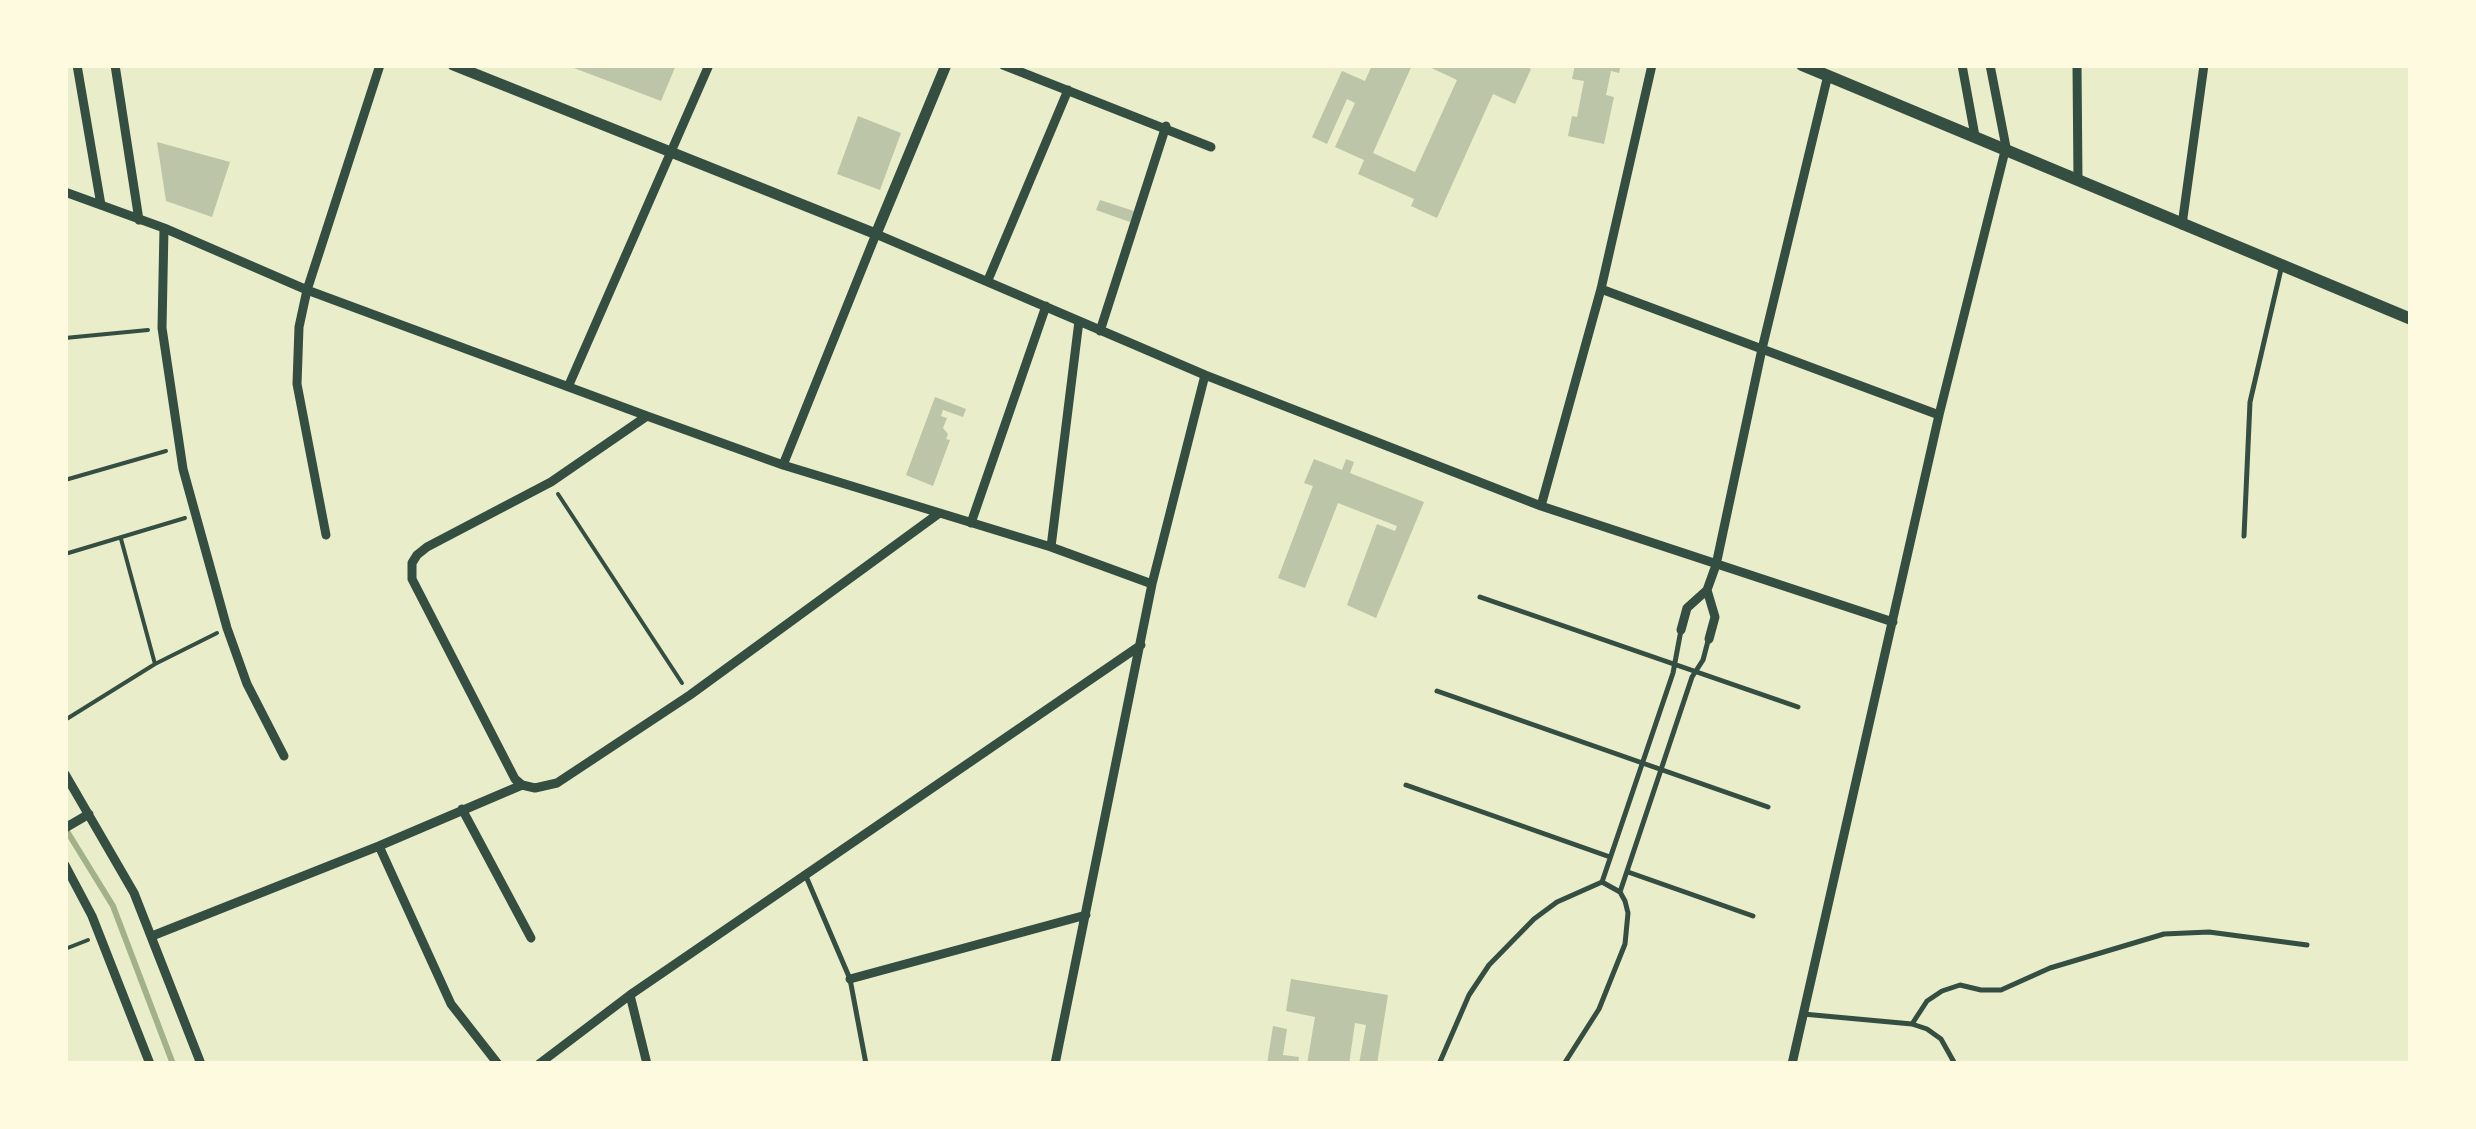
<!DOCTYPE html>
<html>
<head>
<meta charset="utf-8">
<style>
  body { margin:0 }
  #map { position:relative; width:2476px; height:1129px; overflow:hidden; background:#e9edc9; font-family:"PT Sans Narrow",sans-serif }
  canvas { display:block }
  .frame { position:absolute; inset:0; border:68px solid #fefae0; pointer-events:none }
</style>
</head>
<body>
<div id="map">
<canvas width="2476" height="1129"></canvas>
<div class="frame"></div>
</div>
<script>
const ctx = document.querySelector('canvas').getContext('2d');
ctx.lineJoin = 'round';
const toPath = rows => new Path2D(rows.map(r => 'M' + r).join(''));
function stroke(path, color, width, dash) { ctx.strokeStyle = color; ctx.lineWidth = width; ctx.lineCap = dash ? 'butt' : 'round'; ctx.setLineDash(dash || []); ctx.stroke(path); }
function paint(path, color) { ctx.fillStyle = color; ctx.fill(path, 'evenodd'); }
const stream = toPath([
  [65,828,113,906,173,1064]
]);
const building = toPath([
  [566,65,676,65,661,101],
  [1372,65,1412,65,1373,153,1415,172,1457,80,1425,65,1522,65,1531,69,1515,104,1493,94,1437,218,1411,206,1414,199,1358,174,1364,160,1335,147,1355,103,1347,99,1327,144,1312,137,1342,71,1365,81],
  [1575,65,1621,65,1619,73,1611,71,1606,95,1614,97,1604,144,1568,136,1572,116,1577,117,1584,81,1572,79],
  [858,116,901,133,880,190,837,174],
  [157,142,230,162,212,217,166,201],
  [1100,200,1134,211,1130,222,1096,210],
  [935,397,966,409,963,417,943,410,941,416,947,418,943,428,948,434,946,439,950,440,933,486,906,475],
  [1314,459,1342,470,1346,459,1354,462,1350,473,1424,502,1376,618,1347,605,1377,524,1395,531,1397,526,1338,503,1305,588,1278,578,1313,486,1304,483],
  [1291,979,1388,995,1377,1064,1359,1064,1366,1025,1355,1023,1349,1064,1307,1064,1315,1017,1286,1011],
  [1273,1026,1287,1029,1283,1055,1299,1057,1298,1064,1267,1064]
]);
const path = toPath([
  [65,338,148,330],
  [65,480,166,451],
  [558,494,682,683],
  [121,539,155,664],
  [65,554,185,518],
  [65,720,155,664,217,633],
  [65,949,88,940]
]);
const service = toPath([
  [2244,536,2250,402,2281,269],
  [1480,597,1798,707],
  [1437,691,1768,807],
  [1406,785,1610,857],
  [1628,872,1753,916],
  [805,874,850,979,866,1064],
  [1602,882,1673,673,1681,630],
  [1620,892,1692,677,1703,660,1708,641],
  [1803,1014,1912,1024,1927,1029,1941,1039,1955,1064],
  [1912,1024,1927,1001,1942,991,1960,985,1981,990,2001,990,2050,968,2164,934,2209,932,2307,945],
  [1439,1064,1469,995,1489,965,1534,919,1557,902,1602,882,1620,892,1625,901,1628,913,1625,944,1599,1009,1564,1064]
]);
const minor = toPath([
  [77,65,101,205],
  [115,65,139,220],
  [1003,65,1211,147],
  [1962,65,1975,136],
  [2077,65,2078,181],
  [65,192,164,228,307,290,647,416,783,465,1051,547,1152,584],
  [2182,225,2204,65],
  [164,228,162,328,183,469,227,628,247,684,284,756],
  [988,280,1068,90],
  [1601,289,1939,415],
  [1100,331,1166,126],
  [568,387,709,65],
  [647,416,551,482,427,547,417,555,412,563,412,579,515,779,522,785,535,788,557,783,690,695,938,514],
  [783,465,876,234,1205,375,1541,506,1893,622],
  [1541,506,1601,289,1652,65],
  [971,523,1046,306],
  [326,535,297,384,299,327,307,290,380,65],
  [1051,547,1079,321],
  [1681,630,1687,608,1707,590],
  [1709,639,1715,617,1707,590,1716,565,1762,349,1828,75],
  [65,774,134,893,201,1064],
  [462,809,531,938],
  [65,828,89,814],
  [379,846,451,1004,498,1064],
  [65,865,92,916,150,1064],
  [152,936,379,846,522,785],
  [850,979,1086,915],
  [630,995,647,1064],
  [539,1064,630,995,1141,645],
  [1055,1064,1152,584,1205,375],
  [1792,1064,1939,415,2006,147,1990,65]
]);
const tertiary = toPath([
  [453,65,876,234,946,65]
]);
const secondary = toPath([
  [1802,65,2411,319]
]);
stroke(stream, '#a3b18a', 6);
paint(building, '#bcc5a7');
stroke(path, '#344e41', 4);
stroke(service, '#344e41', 5);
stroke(minor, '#344e41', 9);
stroke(tertiary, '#344e41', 11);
stroke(secondary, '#344e41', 12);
</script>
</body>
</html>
